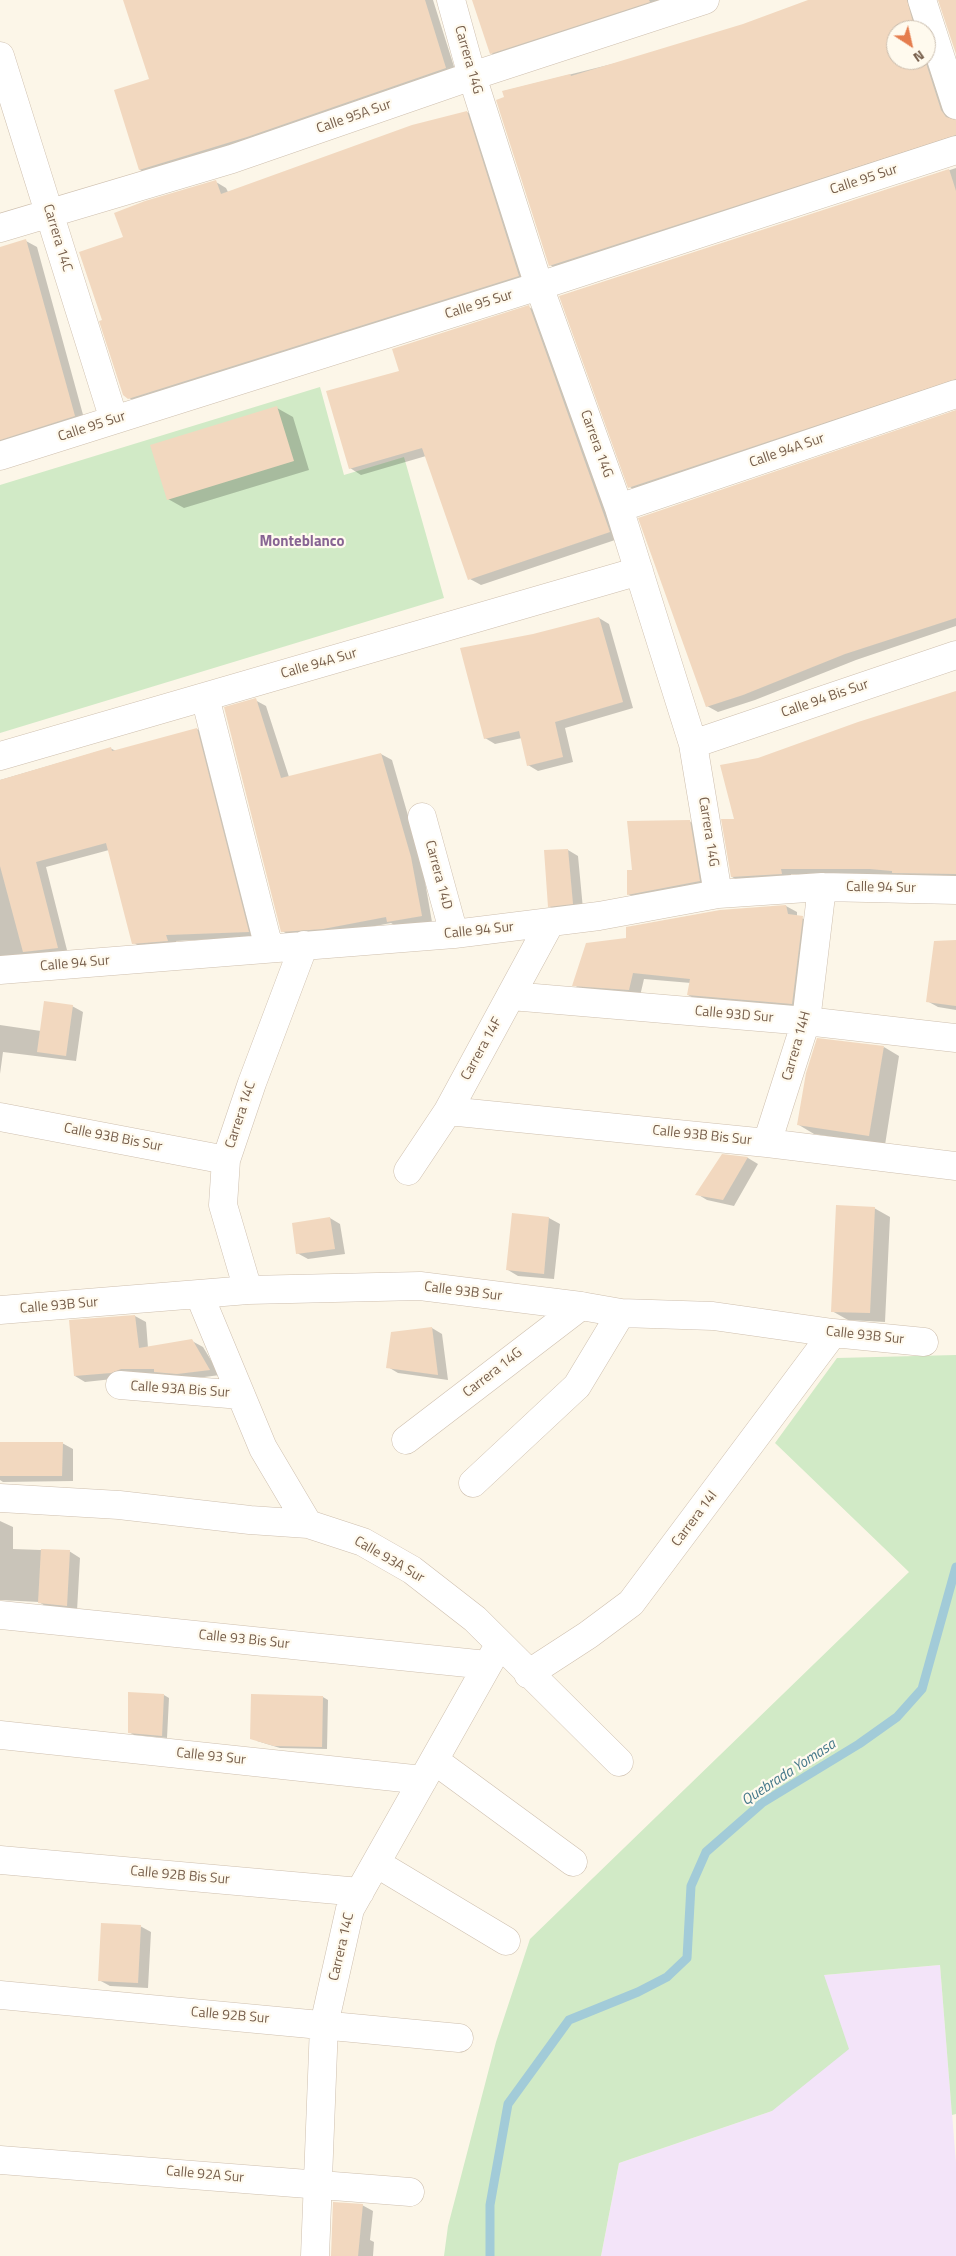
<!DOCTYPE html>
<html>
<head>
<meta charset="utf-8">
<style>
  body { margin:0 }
  #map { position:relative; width:956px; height:2256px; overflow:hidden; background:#fcf6e8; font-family:"Titillium Web",sans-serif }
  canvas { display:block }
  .north { position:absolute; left:886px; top:20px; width:50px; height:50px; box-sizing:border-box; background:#fffaee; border:1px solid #c9bcad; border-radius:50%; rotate:145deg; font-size:14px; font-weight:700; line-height:20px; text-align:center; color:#775f4c }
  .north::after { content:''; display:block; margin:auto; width:18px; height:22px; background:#e57d4e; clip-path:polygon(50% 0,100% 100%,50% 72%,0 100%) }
</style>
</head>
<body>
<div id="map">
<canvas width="956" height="2256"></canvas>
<div class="north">N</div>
</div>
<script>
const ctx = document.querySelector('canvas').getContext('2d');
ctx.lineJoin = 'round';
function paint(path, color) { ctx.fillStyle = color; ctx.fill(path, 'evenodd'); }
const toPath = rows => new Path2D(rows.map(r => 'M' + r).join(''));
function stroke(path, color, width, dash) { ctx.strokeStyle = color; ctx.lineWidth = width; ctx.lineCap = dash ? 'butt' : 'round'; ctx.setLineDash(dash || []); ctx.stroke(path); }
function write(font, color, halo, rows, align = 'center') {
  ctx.font = font + ' "Titillium Web",sans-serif'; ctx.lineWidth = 4.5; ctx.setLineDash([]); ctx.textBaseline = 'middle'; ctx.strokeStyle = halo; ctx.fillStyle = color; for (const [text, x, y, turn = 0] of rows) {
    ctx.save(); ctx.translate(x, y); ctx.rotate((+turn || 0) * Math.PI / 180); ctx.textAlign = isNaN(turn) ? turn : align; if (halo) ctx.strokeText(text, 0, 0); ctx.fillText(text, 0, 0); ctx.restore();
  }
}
const education = toPath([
  [940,1965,956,2163,956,2256,601,2256,619,2163,772,2111,824,1975]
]);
const green = toPath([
  [320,387,344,475,404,457,444,598,0,733,0,485],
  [956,1355,956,2114,952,2115,940,1965,824,1975,849,2049,772,2111,619,2163,601,2256,444,2256,448,2226,496,2042,530,1939,909,1572,775,1443,837,1358]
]);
const shadow = toPath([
  [124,0,433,0,456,73,150,176,140,170,151,80],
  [473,0,683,0,502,59,491,53],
  [812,0,919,0,923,30,896,30,896,60,926,60,926,38,952,117,956,121,956,143,561,272,550,265,504,91,640,57,744,25],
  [467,112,477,118,529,282,140,404,129,398,103,321,125,237,216,182,226,188,228,192],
  [956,168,956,387,640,494,630,487,561,297],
  [26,241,37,247,85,422,0,450,0,248],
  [529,307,540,313,621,538,481,585,470,579,426,456,361,475,350,468,400,372],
  [277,408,293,417,309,470,184,508,168,499],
  [956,412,956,626,856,660,755,700,718,712,707,706],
  [599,618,609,624,633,708,565,728,573,762,538,771,528,765,522,738,495,744,485,738,534,635],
  [956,692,956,880,858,874,791,874,792,880,743,883,732,877,736,820,759,759],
  [255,700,266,706,289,777,381,754,392,760,422,864,432,922,399,928,391,923,334,934,293,937,282,931],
  [197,729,207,735,259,937,176,941,178,947,144,949,134,943,109,850,46,867,68,954,0,963,0,780,110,748,116,751],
  [689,821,700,827,710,887,638,900,628,894,633,871],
  [568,850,578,856,583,909,559,912,549,906],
  [786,906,797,912,797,916,813,923,803,1009,699,1001,688,995,691,983,644,979,640,996,584,991,574,985],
  [956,944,956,1010,938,1007,927,1001],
  [72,1006,83,1012,76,1061,3,1052,0,1074,0,1025,41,1031],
  [884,1047,899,1056,885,1145,814,1134,799,1125],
  [722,1156,748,1158,758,1164,734,1206,707,1200,697,1194],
  [874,1208,890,1217,885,1322,848,1320,832,1311],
  [513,1215,549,1218,560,1224,554,1279,518,1276,508,1270],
  [330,1218,340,1224,345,1254,308,1259,297,1253],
  [135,1316,146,1322,148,1348,192,1341,203,1347,220,1375,189,1379,166,1378,160,1374,133,1375,122,1378,85,1382,75,1376],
  [432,1328,442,1334,448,1380,398,1373,388,1367],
  [62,1443,73,1449,73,1481,3,1482,0,1480,0,1444],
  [0,1521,13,1527,13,1549,69,1551,80,1558,77,1611,50,1609,39,1602,0,1600],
  [164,1695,169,1698,167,1738,134,1735,129,1732],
  [323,1697,328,1700,327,1749,280,1748,257,1741],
  [140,1926,151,1932,148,1988,110,1986,99,1980],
  [362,2205,373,2211,370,2240,374,2242,373,2256,331,2256]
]);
const stream = toPath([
  [490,2256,490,2205,508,2104,569,2020,638,1992,667,1977,687,1958,691,1886,706,1852,762,1803,859,1744,897,1717,922,1689,956,1567]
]);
const building = toPath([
  [123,0,425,0,446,68,247,137,139,170,114,90,149,79],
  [472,0,649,0,650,2,490,54],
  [808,0,907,0,915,30,896,30,896,60,925,60,941,110,946,117,956,120,956,135,549,266,496,100,504,97,502,91,570,74,571,76,743,24],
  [938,0,956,0,956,54],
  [467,111,519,276,128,399,123,395,99,321,102,320,79,252,123,237,114,213,145,201,216,180,221,194,412,125],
  [949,169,956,191,956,379,628,488,559,296],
  [26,239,75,416,0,440,0,247],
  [529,305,610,532,468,580,422,448,349,469,326,391,399,371,392,349],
  [277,406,294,461,167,500,150,445],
  [956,410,956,618,845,654,743,695,706,707,638,518],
  [599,617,623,702,555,722,563,757,527,766,519,731,484,739,460,648,533,634],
  [956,691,956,874,892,873,892,871,870,869,781,869,782,874,731,877,721,819,734,819,720,765,758,758,858,722],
  [256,698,281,778,381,753,411,857,422,916,387,922,386,917,323,929,281,932,224,707],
  [197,728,249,932,166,935,168,941,132,944,106,843,36,862,58,948,23,952,0,866,0,780,111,747,112,751],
  [690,820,700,881,627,895,627,870,632,870,627,821],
  [568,849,573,904,548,907,544,850],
  [786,905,788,914,803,916,792,1004,687,995,690,979,633,973,629,990,572,986,586,943,626,938,626,927,720,910],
  [956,940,956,1006,926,1002,934,941],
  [44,1001,73,1005,66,1056,37,1052],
  [817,1038,884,1046,869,1136,797,1125,806,1073],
  [722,1154,748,1157,723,1200,695,1195],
  [836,1205,875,1207,870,1313,831,1312],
  [512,1213,549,1217,544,1274,506,1270],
  [330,1217,335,1249,296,1254,292,1223],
  [135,1315,139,1348,192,1339,210,1370,177,1374,154,1372,154,1369,121,1369,111,1373,74,1376,69,1320],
  [432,1327,438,1375,386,1368,391,1332],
  [0,1442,63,1442,62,1476,0,1476],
  [41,1549,70,1550,67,1606,38,1603],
  [128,1692,164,1694,162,1736,128,1733],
  [251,1694,323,1696,322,1747,274,1746,250,1739],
  [101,1923,141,1925,138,1983,98,1981],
  [333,2202,363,2204,358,2256,331,2256]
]);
const minor = toPath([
  [451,0,472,76,539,286,619,508,693,744,718,894],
  [922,0,956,105],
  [0,56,114,420],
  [0,228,232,159,472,76,705,0],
  [0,456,539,286,956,150],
  [619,508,956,394],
  [205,697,269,948],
  [693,744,956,655],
  [0,756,639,571],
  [422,817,454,934],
  [0,970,454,934,599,916,718,894,822,887,956,890],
  [511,996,806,1021,956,1038],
  [448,1111,767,1143,956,1166],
  [0,1117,226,1160],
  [767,1143,806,1021,822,887],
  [408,1171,448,1111,550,923],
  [248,1290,223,1205,226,1160,252,1083,304,945],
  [199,1294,263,1448,308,1524],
  [0,1310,248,1290,420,1286,581,1306,621,1313,713,1316,833,1333,924,1342],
  [120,1385,241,1395],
  [406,1440,581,1306],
  [473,1483,577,1386,621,1313],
  [0,1498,119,1505,250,1520,308,1524,363,1542,412,1570,475,1619,619,1762],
  [0,1615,487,1665],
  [528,1674,588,1635,631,1603,833,1333],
  [0,1735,423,1780],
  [434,1760,573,1862],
  [0,1860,360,1892],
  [376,1863,506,1941],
  [0,1995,459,2038],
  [0,2160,410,2192],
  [315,2256,324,2025,350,1909,499,1645]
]);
const streetNames = [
  ["Carrera 14G",468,60,74],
  ["Calle 95A Sur",354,117,-19],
  ["Calle 95 Sur",864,180,-18],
  ["Carrera 14C",57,238,73],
  ["Calle 95 Sur",479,305,-17],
  ["Calle 95 Sur",92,427,-18],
  ["Carrera 14G",596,444,70],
  ["Calle 94A Sur",787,451,-19],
  ["Calle 94A Sur",319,664,-16],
  ["Calle 94 Bis Sur",825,699,-19],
  ["Carrera 14G",708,832,81],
  ["Carrera 14D",438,875,75],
  ["Calle 94 Sur",881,888,1],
  ["Calle 94 Sur",479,931,-6],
  ["Calle 94 Sur",75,964,-5],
  ["Calle 93D Sur",734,1015,5],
  ["Carrera 14H",797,1046,-74],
  ["Carrera 14F",482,1049,-61],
  ["Carrera 14C",241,1115,-72],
  ["Calle 93B Bis Sur",702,1136,6],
  ["Calle 93B Bis Sur",113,1138,11],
  ["Calle 93B Sur",463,1292,7],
  ["Calle 93B Sur",59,1306,-5],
  ["Calle 93B Sur",865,1336,6],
  ["Carrera 14G",493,1373,-38],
  ["Calle 93A Bis Sur",180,1390,4],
  ["Carrera 14I",695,1519,-53],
  ["Calle 93A Sur",389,1560,30],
  ["Calle 93 Bis Sur",244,1640,6],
  ["Calle 93 Sur",211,1757,6],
  ["Calle 92B Bis Sur",180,1876,5],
  ["Carrera 14C",342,1947,-77],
  ["Calle 92B Sur",230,2016,5],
  ["Calle 92A Sur",205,2175,5]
];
const neighbourhoodNames = [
  ["Monteblanco",302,542]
];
const waterNames = [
  ["Quebrada Yomasa",789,1773,-33]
];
paint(education, '#f3e4f9');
paint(green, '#d1eac6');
paint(shadow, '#0003');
stroke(stream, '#a2cbd8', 9);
paint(building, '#f2d8bf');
stroke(minor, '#cebfae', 29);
stroke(minor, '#fff', 28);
write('14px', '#775f4c', '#fffaee', streetNames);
write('bold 15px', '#876493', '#fffaee', neighbourhoodNames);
write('italic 15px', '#45788a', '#fffaee', waterNames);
</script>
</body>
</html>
